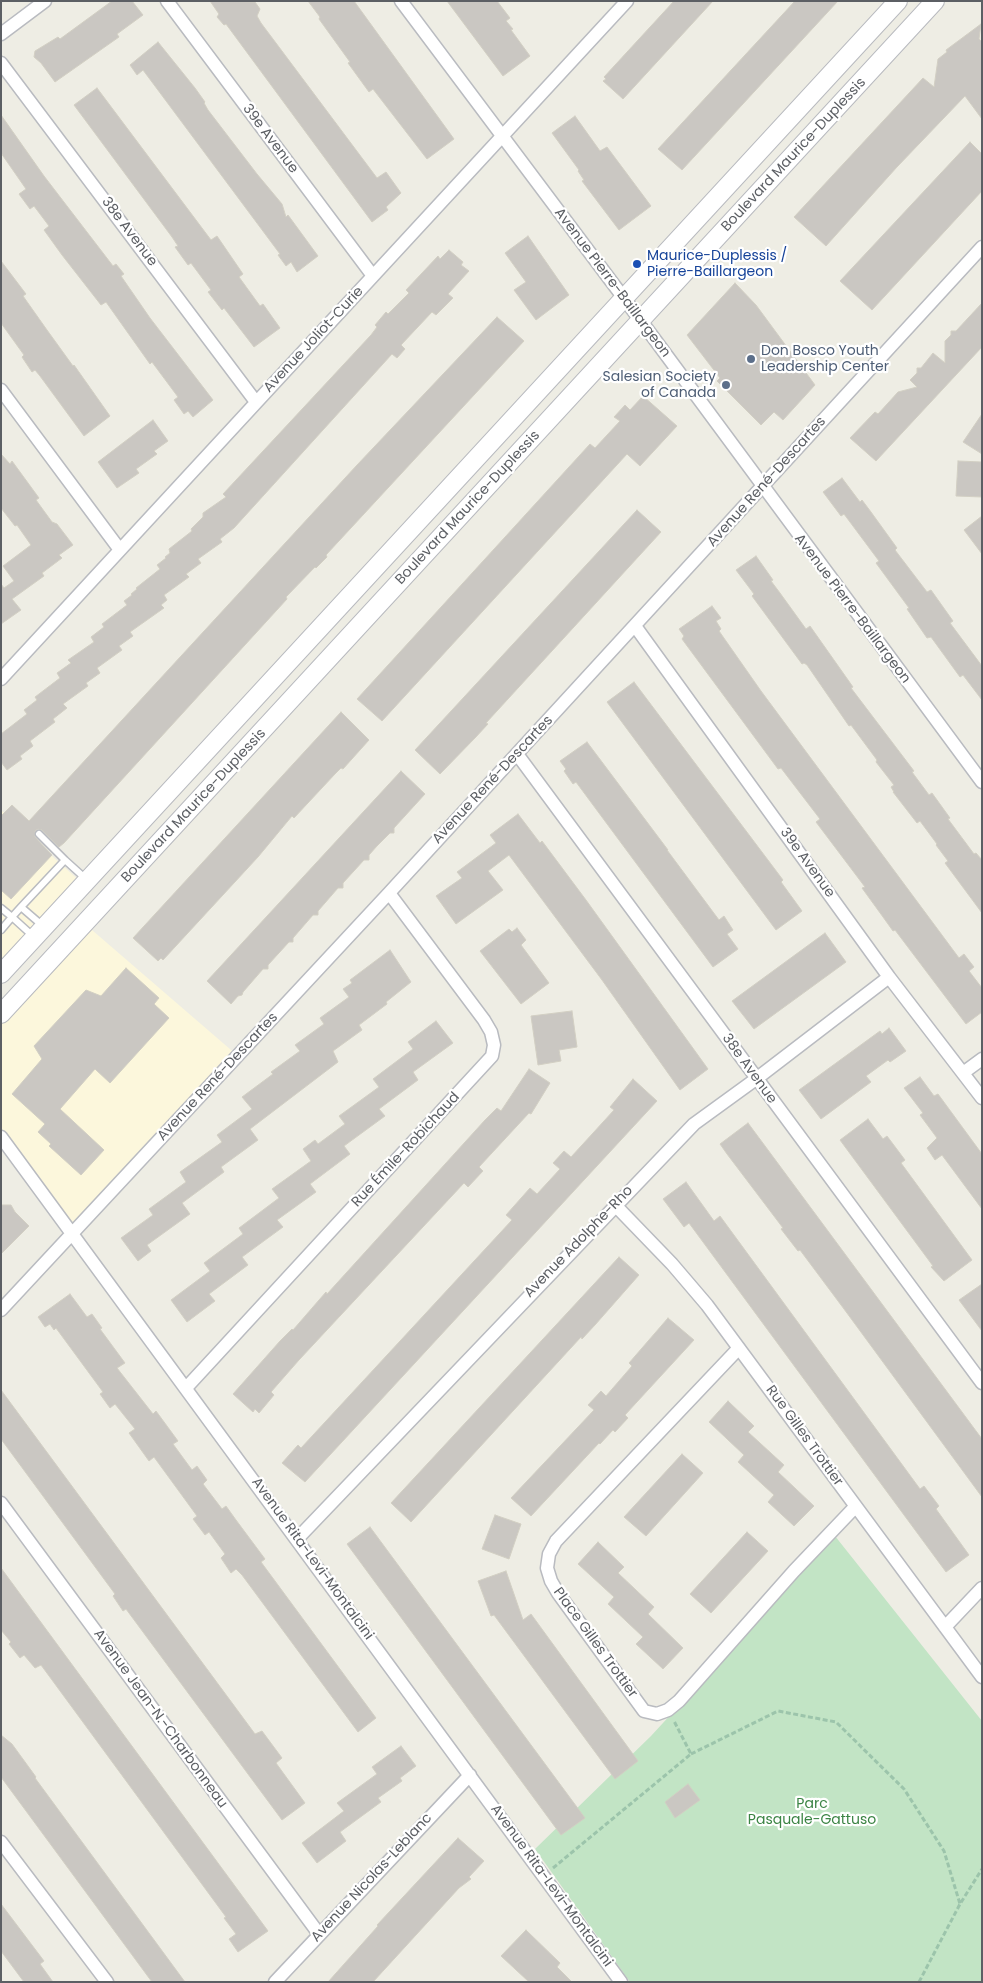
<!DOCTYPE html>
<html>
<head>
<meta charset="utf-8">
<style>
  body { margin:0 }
  #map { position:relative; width:983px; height:1983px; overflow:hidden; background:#eeede4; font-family:Poppins,sans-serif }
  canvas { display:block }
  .frame { position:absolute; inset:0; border:2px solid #5c5f64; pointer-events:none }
</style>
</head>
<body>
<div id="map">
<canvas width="983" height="1983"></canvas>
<div class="frame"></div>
</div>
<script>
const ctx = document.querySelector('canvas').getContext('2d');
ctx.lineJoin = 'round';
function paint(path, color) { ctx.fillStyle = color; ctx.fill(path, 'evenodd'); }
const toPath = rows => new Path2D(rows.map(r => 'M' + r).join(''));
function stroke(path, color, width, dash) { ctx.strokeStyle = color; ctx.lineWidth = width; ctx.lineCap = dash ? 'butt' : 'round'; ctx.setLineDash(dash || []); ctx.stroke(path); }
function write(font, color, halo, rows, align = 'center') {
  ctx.font = font + ' Poppins,sans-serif'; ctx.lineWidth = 4.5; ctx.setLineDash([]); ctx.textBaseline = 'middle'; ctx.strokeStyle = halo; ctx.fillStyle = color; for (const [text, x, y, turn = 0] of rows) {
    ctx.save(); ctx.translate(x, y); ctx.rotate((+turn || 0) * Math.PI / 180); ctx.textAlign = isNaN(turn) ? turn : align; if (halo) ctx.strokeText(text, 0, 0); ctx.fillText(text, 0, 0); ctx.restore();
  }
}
const commercial = toPath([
  [1,810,84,885,1,974],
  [85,924,238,1056,72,1234,1,1137,1,1014]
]);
const green = toPath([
  [835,1536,982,1721,982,1982,630,1982,535,1849,651,1736]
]);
const building = toPath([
  [112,1,132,1,143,15,117,34,119,37,55,82,41,63,34,57,35,51,58,37,60,39,112,1],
  [210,1,255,2,260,9,257,16,261,23,377,178,386,172,401,193,386,207,388,210,372,222,226,24,224,25,217,17,219,14,210,1],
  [308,1,354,1,454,139,427,159,373,89,369,92,348,63,350,62,319,19,320,17,308,1],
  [447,1,497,1,510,18,506,21,513,29,511,30,530,56,503,76,447,1],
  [674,1,713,1,623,99,603,81,606,79,604,77,674,1],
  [795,1,838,1,682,170,658,149,795,1],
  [981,24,979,39,982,42,982,119,965,96,897,167,826,246,794,217,923,78,934,87,938,59,947,52,946,50,981,24],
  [158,42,195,88,205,102,204,103,208,110,257,174,282,204,286,217,288,215,318,256,297,272,291,262,286,266,278,255,280,254,143,70,137,75,130,65,158,42],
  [97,88,211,240,217,236,243,274,239,277,260,306,263,304,280,328,254,347,224,308,222,310,208,292,211,290,191,263,188,265,175,247,178,246,172,237,74,105,97,88],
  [1,115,44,176,113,266,116,264,124,274,121,276,150,318,213,400,193,417,188,411,184,414,174,400,178,397,152,362,150,364,106,302,101,305,62,255,44,230,49,226,34,206,30,209,19,194,26,189,1,153,1,115],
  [575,116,600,151,607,147,651,206,619,230,582,181,584,180,578,171,579,170,552,133,575,116],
  [970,142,982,154,982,191,872,310,840,281,970,142],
  [528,236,569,295,536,320,514,290,526,282,505,253,528,236],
  [449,250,463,262,461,265,469,271,448,294,453,298,436,315,432,312,401,345,405,349,397,358,392,354,234,528,220,539,222,542,198,559,201,563,186,574,189,577,164,595,167,600,161,605,164,608,130,632,133,636,119,646,122,650,97,668,100,673,86,683,88,686,63,704,67,708,53,719,55,722,30,741,33,746,20,756,22,759,7,770,1,762,1,734,27,714,24,710,37,700,35,697,60,678,57,673,71,663,68,660,94,642,91,637,104,627,102,624,127,605,124,601,132,595,131,594,137,589,136,588,160,569,157,565,166,558,165,557,170,553,169,549,192,531,191,529,203,517,203,513,226,497,223,494,371,335,377,327,375,325,386,312,388,314,409,293,406,290,438,256,440,259,449,250],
  [1,261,26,294,23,296,47,330,73,366,74,365,110,416,84,436,40,376,35,370,32,372,22,357,24,355,1,323,1,261],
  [735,283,756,305,815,385,783,420,774,412,761,425,717,381,720,378,687,335,735,283],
  [982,303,982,347,876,461,850,438,875,412,878,414,898,392,917,387,910,380,917,373,917,368,921,368,933,353,945,363,945,341,951,335,951,331,956,331,982,303],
  [497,317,524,341,326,555,327,557,316,568,315,567,286,597,287,599,64,843,59,847,42,830,38,829,35,831,35,837,52,855,11,899,1,890,1,816,12,805,29,821,357,465,497,317],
  [643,396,677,426,640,466,627,454,382,721,357,699,590,444,595,448,620,421,614,417,625,405,630,410,643,396],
  [982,414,982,454,963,442,982,414],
  [153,420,168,441,154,451,157,454,136,469,139,473,117,488,98,462,153,420],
  [1,454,10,464,12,461,39,498,36,500,52,522,57,524,73,545,59,555,62,558,42,573,44,576,12,599,21,610,1,624,1,584,4,588,14,581,3,566,31,545,17,525,15,526,1,508,1,454],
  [958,461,982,462,982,497,956,496,958,461],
  [842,478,860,502,862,500,871,512,897,548,895,550,927,592,931,590,953,621,950,623,982,666,982,700,963,675,960,677,931,637,927,638,907,609,909,608,876,563,879,561,844,514,841,516,823,492,842,478],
  [637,510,661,532,486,723,488,724,475,738,440,774,415,750,637,510],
  [982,516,982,554,964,530,982,516],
  [756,556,773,580,771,581,780,593,806,629,810,626,853,687,851,688,914,771,912,772,929,795,932,793,950,818,948,819,974,854,976,853,982,860,982,913,945,863,948,861,936,845,937,844,920,821,917,823,893,792,894,792,891,787,894,785,876,762,877,760,851,725,849,726,807,665,804,663,802,664,752,596,754,594,736,570,756,556],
  [712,606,721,618,716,621,721,629,719,631,761,691,959,958,964,954,974,967,969,971,982,988,982,1012,966,1024,895,930,893,931,883,917,862,888,865,887,816,822,820,819,781,768,778,769,682,639,684,636,679,629,712,606],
  [634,682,783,880,781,882,802,911,776,930,607,702,634,682],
  [341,712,369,740,343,769,341,768,335,774,294,818,292,816,258,857,163,960,161,958,158,961,133,938,341,712],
  [587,742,668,850,667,850,719,920,724,916,733,930,727,934,738,949,713,967,576,782,573,784,564,771,566,769,560,761,587,742],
  [401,771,425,794,394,828,394,833,390,833,377,846,369,855,369,860,364,860,343,883,343,888,338,888,318,911,318,915,313,915,293,938,293,942,289,942,268,965,268,969,263,969,243,992,242,995,238,996,231,1004,207,981,401,771],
  [518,814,540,843,542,841,586,900,708,1069,680,1090,602,980,509,855,488,871,503,890,456,924,436,896,462,878,457,872,496,843,490,835,518,814],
  [517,928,526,940,521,945,549,983,521,1004,480,951,509,929,512,932,517,928],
  [825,933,846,962,754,1029,732,1001,825,933],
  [390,950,411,982,386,1002,387,1004,359,1025,362,1030,333,1051,338,1062,250,1129,258,1140,221,1167,224,1172,182,1203,190,1214,147,1245,151,1251,138,1261,121,1238,153,1215,149,1209,186,1182,180,1172,222,1142,217,1135,252,1109,242,1097,273,1074,271,1072,300,1051,295,1045,324,1024,320,1018,349,997,343,989,352,983,350,980,390,950],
  [126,968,159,998,154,1004,169,1018,110,1083,95,1069,60,1109,104,1150,81,1175,49,1146,51,1144,38,1132,45,1124,12,1094,42,1059,34,1046,86,990,101,996,126,968],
  [572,1011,577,1047,559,1050,561,1061,538,1065,531,1016,572,1011],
  [436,1021,453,1043,413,1072,418,1080,379,1109,385,1116,344,1146,350,1154,310,1184,316,1192,277,1220,283,1227,242,1257,248,1265,209,1294,215,1301,187,1322,171,1300,210,1271,204,1263,243,1234,239,1228,279,1198,272,1189,311,1161,303,1149,315,1140,318,1144,345,1124,339,1116,379,1087,373,1079,413,1049,408,1042,436,1021],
  [889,1028,906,1051,890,1062,888,1060,866,1076,871,1082,821,1119,799,1090,880,1031,882,1034,889,1028],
  [529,1069,550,1083,531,1114,529,1113,479,1167,483,1171,468,1187,464,1183,299,1360,271,1392,274,1395,259,1413,255,1409,253,1412,233,1394,280,1341,292,1329,293,1330,319,1300,326,1292,327,1294,485,1120,497,1108,501,1111,529,1069],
  [920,1077,934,1096,938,1094,982,1154,982,1209,942,1155,935,1160,927,1148,937,1138,920,1115,923,1113,904,1088,920,1077],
  [633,1079,657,1101,305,1482,282,1463,298,1445,301,1448,512,1220,506,1215,530,1188,537,1194,560,1169,553,1163,564,1151,571,1157,593,1133,614,1110,610,1107,633,1079],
  [868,1119,883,1139,887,1136,905,1160,901,1163,972,1260,944,1281,931,1267,933,1266,840,1140,868,1119],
  [748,1123,982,1439,982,1497,844,1309,800,1250,798,1251,781,1229,783,1228,727,1154,720,1144,748,1123],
  [686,1182,714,1221,720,1216,920,1489,924,1486,939,1506,936,1509,969,1555,946,1572,689,1223,684,1227,663,1199,686,1182],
  [1,1205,11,1205,15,1212,29,1226,1,1254,1,1205],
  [619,1257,639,1275,595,1325,582,1339,581,1337,411,1522,391,1503,619,1257],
  [982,1284,982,1331,959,1300,982,1284],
  [70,1294,87,1317,92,1314,102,1328,100,1329,125,1363,117,1368,153,1414,156,1411,178,1441,173,1444,192,1470,197,1466,207,1480,203,1484,222,1509,226,1506,236,1520,265,1559,261,1562,376,1718,358,1732,242,1575,236,1569,231,1573,221,1558,225,1554,209,1532,205,1535,193,1519,197,1516,181,1494,154,1457,149,1461,129,1433,135,1429,115,1404,110,1408,100,1394,103,1392,56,1328,54,1330,50,1324,45,1327,38,1317,70,1294],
  [668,1318,694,1340,625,1415,628,1418,615,1432,613,1430,600,1444,599,1443,531,1516,511,1498,594,1410,588,1405,601,1391,606,1396,632,1366,629,1363,668,1318],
  [1,1390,255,1734,262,1731,282,1758,276,1763,305,1803,282,1820,126,1609,123,1611,113,1596,115,1594,1,1439,1,1390],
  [728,1401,754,1426,748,1432,784,1465,778,1472,814,1506,794,1526,768,1502,774,1495,738,1462,744,1455,709,1422,728,1401],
  [682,1454,703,1473,646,1536,624,1517,682,1454],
  [495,1515,521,1524,509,1559,482,1549,495,1515],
  [370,1527,585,1818,561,1835,347,1544,370,1527],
  [747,1532,768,1551,711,1613,690,1594,747,1532],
  [598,1542,624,1567,618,1573,654,1607,648,1614,683,1648,663,1669,636,1644,643,1637,608,1604,614,1597,578,1564,598,1542],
  [1,1568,268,1931,238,1952,229,1939,236,1934,224,1918,226,1917,41,1665,35,1668,24,1655,20,1658,9,1644,11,1642,1,1630,1,1568],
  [506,1571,523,1620,531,1614,638,1761,615,1779,494,1615,491,1616,478,1581,506,1571],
  [1,1735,12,1744,36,1777,35,1778,185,1982,152,1982,1,1777,1,1735],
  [401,1746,416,1766,400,1778,402,1781,378,1798,381,1802,340,1832,346,1841,317,1863,302,1843,344,1811,337,1803,377,1774,372,1767,401,1746],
  [688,1784,700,1800,675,1818,665,1802,688,1784],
  [458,1838,484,1861,469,1877,471,1879,459,1888,373,1982,328,1982,378,1926,377,1925,458,1838],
  [1,1904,44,1961,40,1964,53,1982,24,1982,1,1951,1,1904],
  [526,1930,560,1963,557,1967,572,1982,529,1982,501,1956,526,1930]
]);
const path = toPath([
  [691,1754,778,1711,836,1722,904,1789,944,1851,960,1904],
  [553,1868,691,1754,674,1721],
  [919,1982,960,1904,982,1869]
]);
const lane = toPath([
  [39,834,65,860],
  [21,907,43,926],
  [1,908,12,917,1,930],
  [34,937,12,917,21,907,65,860,86,879]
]);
const street = toPath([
  [167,1,373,276],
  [401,1,650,333,982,782],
  [1,34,45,1],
  [1,63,256,402],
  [1,390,120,550],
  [635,626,889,977,982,1098],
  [1,679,627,1],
  [517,754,982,1383],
  [963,1073,982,1059],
  [1,1137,621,1982],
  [615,1205,672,1264,707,1305,982,1677],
  [1,1310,389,893,982,247],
  [739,1348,556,1541,549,1554,547,1568,551,1581,558,1593,644,1711,657,1714,668,1710,679,1701,794,1571,855,1507],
  [186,1388,492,1056,494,1045,491,1032,484,1020,389,893],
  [1,1503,319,1934],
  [297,1539,694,1124,756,1079,889,977],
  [945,1627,982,1588],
  [1,1842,107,1982],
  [275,1982,470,1775]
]);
const secondary = toPath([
  [1,974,898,1],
  [1,1014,935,1]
]);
const markers = [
  [637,264,5,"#1a4fb4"],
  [751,359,5,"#5c6f8a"],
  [726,385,5,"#5c6f8a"]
];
const streetNames = [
  ["39e Avenue",270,139,53],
  ["Boulevard Maurice-Duplessis",794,155,-47],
  ["38e Avenue",129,232,53],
  ["Avenue Pierre-Baillargeon",612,283,53],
  ["Avenue Joliot-Curie",314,340,-47],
  ["Avenue René-Descartes",767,482,-48],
  ["Boulevard Maurice-Duplessis",468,508,-47],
  ["Avenue Pierre-Baillargeon",852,609,53],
  ["Avenue René-Descartes",493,780,-47],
  ["Boulevard Maurice-Duplessis",194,806,-47],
  ["39e Avenue",807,863,54],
  ["38e Avenue",749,1069,54],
  ["Avenue René-Descartes",218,1077,-47],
  ["Rue Émile-Robichaud",406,1150,-47],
  ["Avenue Adolphe-Rho",579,1242,-46],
  ["Rue Gilles Trottier",804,1436,54],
  ["Avenue Rita-Levi-Montalcini",312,1559,54],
  ["Place Gilles Trottier",595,1643,54],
  ["Avenue Jean-N.-Charbonneau",160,1719,54],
  ["Avenue Nicolas-Leblanc",372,1878,-47],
  ["Avenue Rita-Levi-Montalcini",551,1886,54]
];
const transitNames = [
  ["Maurice-Duplessis /",647,256],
  ["Pierre-Baillargeon",647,272]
];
const serviceNames = [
  ["Don Bosco Youth",761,351],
  ["Leadership Center",761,367],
  ["Salesian Society",716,377,"right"],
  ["of Canada",716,393,"right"]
];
const parkNames = [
  ["Parc",812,1804],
  ["Pasquale-Gattuso",812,1820]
];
paint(commercial, '#fcf7dc');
paint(green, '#c2e4c5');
paint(building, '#cac7c2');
stroke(building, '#d2cfc3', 1);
stroke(lane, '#b9bbc0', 9);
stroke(street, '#b9bbc0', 15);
stroke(secondary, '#b8babf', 20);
stroke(path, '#9cc4ab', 3, [5, 2.5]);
stroke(lane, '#fff', 6);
stroke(street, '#fff', 12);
stroke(secondary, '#fff', 18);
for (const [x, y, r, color] of markers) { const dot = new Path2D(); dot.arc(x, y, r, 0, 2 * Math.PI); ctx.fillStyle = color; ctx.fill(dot); stroke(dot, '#fff', 2); }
write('14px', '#5c5f64', '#fff', streetNames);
write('14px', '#164399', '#fff', transitNames, 'left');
write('14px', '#4e5e75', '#fff', serviceNames, 'left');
write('14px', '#3b8444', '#fff', parkNames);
</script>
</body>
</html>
